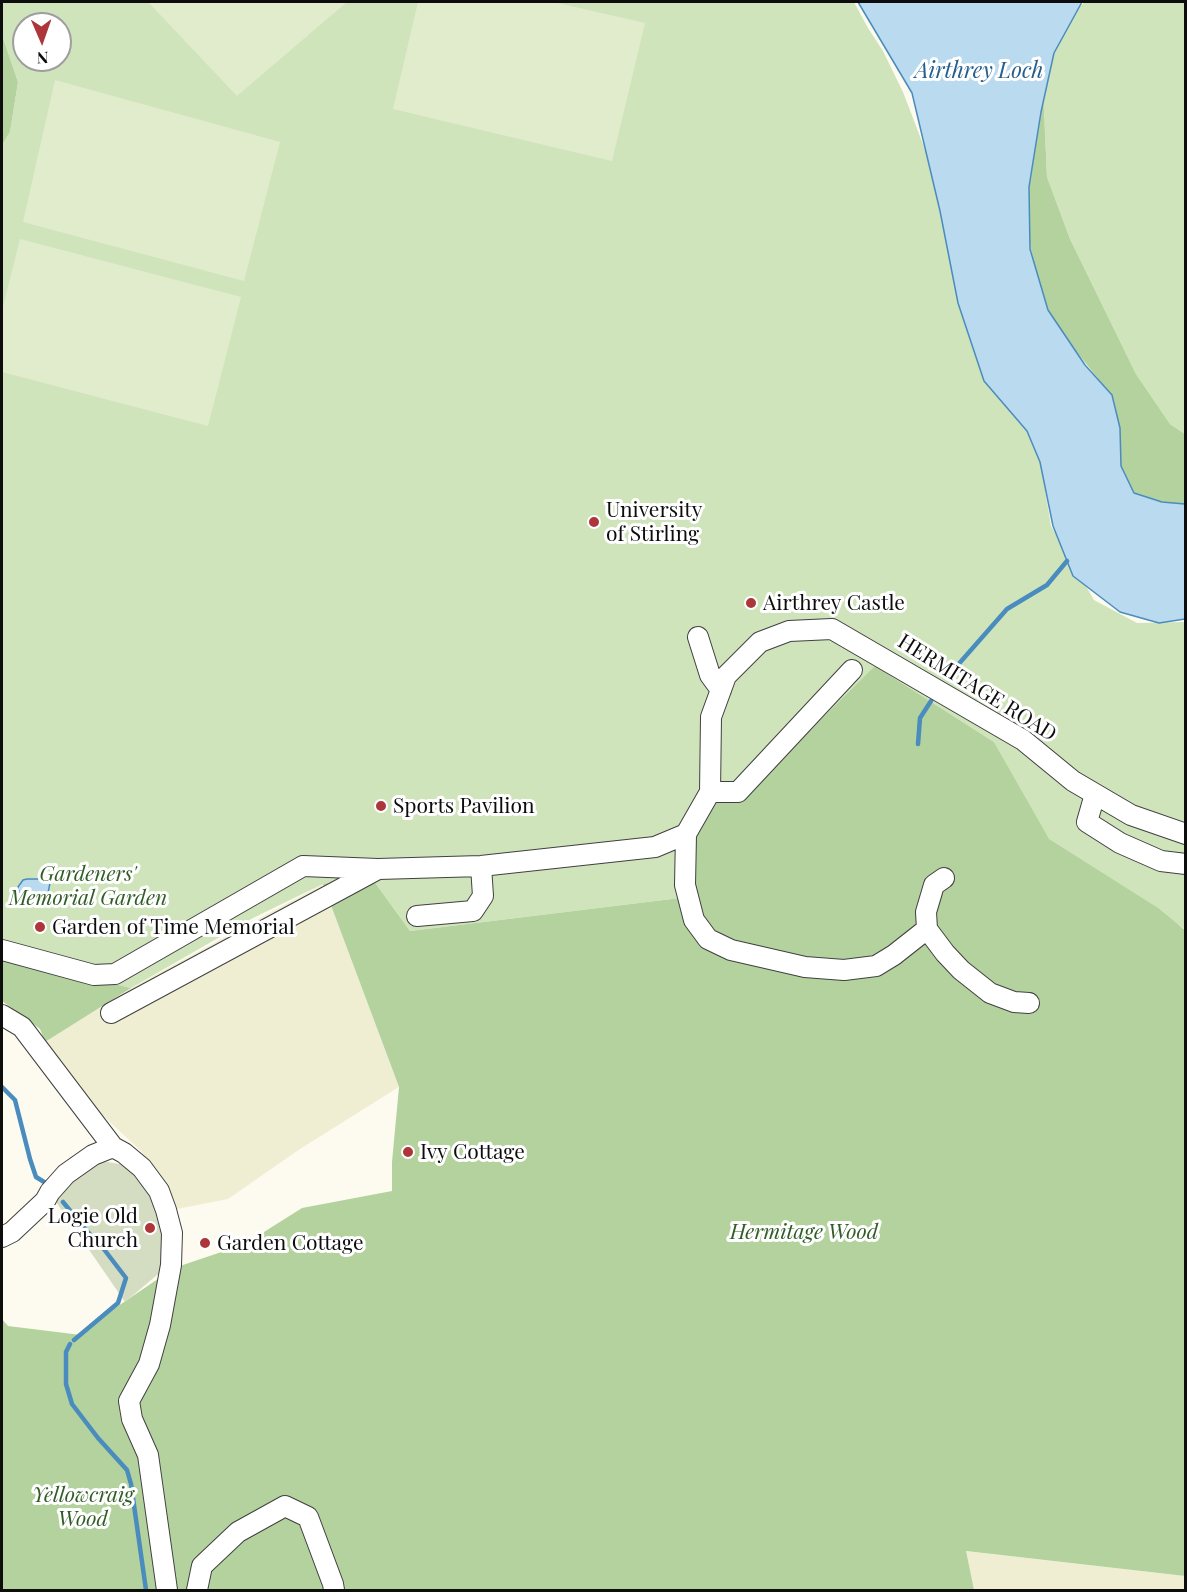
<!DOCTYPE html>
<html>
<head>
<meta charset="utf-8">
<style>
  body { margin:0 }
  #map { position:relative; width:1187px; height:1592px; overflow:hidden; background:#fdfbef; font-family:"Playfair Display",serif }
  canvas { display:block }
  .frame { position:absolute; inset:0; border:3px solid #0d0d0d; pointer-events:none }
  .north { position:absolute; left:12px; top:12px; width:60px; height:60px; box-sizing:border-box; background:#fff; border:2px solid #9e9e9e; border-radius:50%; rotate:178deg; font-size:16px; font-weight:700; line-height:24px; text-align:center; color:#0d0d0d }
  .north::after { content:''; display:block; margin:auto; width:21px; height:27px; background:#ac3639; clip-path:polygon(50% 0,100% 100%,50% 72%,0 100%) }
</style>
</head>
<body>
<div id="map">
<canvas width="1187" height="1592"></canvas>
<div class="frame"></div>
<div class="north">N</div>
</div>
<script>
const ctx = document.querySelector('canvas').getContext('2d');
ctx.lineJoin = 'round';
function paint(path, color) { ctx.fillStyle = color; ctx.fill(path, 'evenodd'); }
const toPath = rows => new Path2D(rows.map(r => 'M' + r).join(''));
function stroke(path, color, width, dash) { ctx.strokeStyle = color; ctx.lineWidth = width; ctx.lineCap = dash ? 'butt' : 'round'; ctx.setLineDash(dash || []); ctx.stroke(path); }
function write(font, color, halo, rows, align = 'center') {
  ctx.font = font + ' "Playfair Display",serif'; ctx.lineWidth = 6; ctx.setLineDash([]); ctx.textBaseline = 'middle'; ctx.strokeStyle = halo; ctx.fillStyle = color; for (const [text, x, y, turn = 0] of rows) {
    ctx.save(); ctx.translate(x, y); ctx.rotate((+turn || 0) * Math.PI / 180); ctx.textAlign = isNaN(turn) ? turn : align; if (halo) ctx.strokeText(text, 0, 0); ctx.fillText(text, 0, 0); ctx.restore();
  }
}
const farmland = toPath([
  [323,884,399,1087,300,1149,228,1199,177,1209,174,1199,141,1151,98,1111,45,1042,131,988],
  [965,1551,1185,1576,1185,1590,974,1590]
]);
const green = toPath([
  [2,2,854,2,868,28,883,51,903,92,1037,442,1051,526,1094,600,1137,623,1185,622,1185,929,1048,840,994,742,875,666,680,898,410,931,368,873,323,884,253,918,131,988,2,957,2,145,10,132,18,82,2,35],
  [24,24,60,24,60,60,24,60],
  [1085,2,1185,2,1185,434,1170,424,1136,374,1070,239,1047,177,1043,88,1066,18]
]);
const forest = toPath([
  [2,35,18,82,10,132,2,145],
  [1043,88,1047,177,1070,239,1136,374,1170,424,1185,434,1185,504,1162,502,1134,493,1121,466,1120,428,1113,397,1053,323,1037,277,1028,236,1027,173],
  [875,666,994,742,1049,839,1158,908,1185,930,1185,1576,966,1551,974,1590,2,1590,2,1319,8,1326,81,1335,102,1317,174,1268,245,1244,302,1208,392,1191,392,1162,399,1087,323,884,368,873,410,931,680,898,682,840,707,804,742,798],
  [2,957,131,988,45,1042,40,1029,2,1001]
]);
const cemetery = toPath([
  [95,1160,132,1166,160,1209,164,1223,163,1270,125,1302,54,1199,86,1165]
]);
const pitch = toPath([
  [148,2,347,2,237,96],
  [418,2,553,2,645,23,612,161,393,109],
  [55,80,280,142,244,281,23,222],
  [20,239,241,297,208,426,2,372,2,311]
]);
const water = toPath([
  [858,2,1082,2,1054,53,1041,112,1029,187,1030,249,1048,310,1085,365,1112,395,1120,428,1121,466,1134,493,1162,502,1185,504,1185,619,1159,623,1120,612,1073,576,1053,526,1040,462,1027,431,984,381,958,303,940,211,912,93,858,2],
  [27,879,47,879,50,883,48,893,31,899,23,897,19,893,18,887,23,880,27,879]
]);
const stream = toPath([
  [949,675,1007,609,1047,585,1067,561],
  [918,744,920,718,931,701],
  [2,1087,15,1100,30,1159,36,1177,49,1185],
  [63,1202,86,1230,103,1248,126,1278,118,1303,74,1340],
  [70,1344,66,1352,66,1384,72,1404,98,1438,127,1470,131,1484,146,1590]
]);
const minor = toPath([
  [698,637,710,675,721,690],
  [710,792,738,792,852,670],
  [1095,794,1087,822,1120,843,1161,861,1186,864],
  [686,834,685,885,694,920,708,939,731,950,805,967,844,970,876,966,894,955,927,929],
  [944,878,934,885,926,912,927,929,945,953,961,970,990,993,1014,1002,1029,1003],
  [417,916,473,911,483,896,481,866],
  [2,950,94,975,115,974,303,866,378,869,481,866,655,847,686,834,710,792,711,717,726,676,760,642,789,631,832,629,1023,740,1073,781,1131,815,1186,834],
  [111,1013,378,869],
  [2,1015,22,1027,113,1147,124,1153,142,1168,159,1191,166,1210,172,1233,171,1265,160,1325,149,1364,129,1401,132,1419,148,1455,167,1590],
  [2,1237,12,1232,45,1201,50,1192,66,1174,93,1155,113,1147],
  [197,1590,202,1566,238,1532,285,1506,308,1517,333,1584,334,1590]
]);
const markers = [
  [594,522,6,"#ac3639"],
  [751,603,6,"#ac3639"],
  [381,806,6,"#ac3639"],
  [40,927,6,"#ac3639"],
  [408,1152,6,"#ac3639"],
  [150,1228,6,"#ac3639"],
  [205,1243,6,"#ac3639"]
];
const poiNames = [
  ["University",606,510],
  ["of Stirling",606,534],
  ["Airthrey Castle",763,603],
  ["Sports Pavilion",393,806],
  ["Garden of Time Memorial",52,927],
  ["Ivy Cottage",420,1152],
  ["Logie Old",138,1216,"right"],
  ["Church",138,1240,"right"],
  ["Garden Cottage",217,1243]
];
const streetNames = [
  ["HERMITAGE ROAD",977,688,32]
];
const parkNames = [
  ["Gardeners'",88,874],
  ["Memorial Garden",88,898],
  ["Hermitage Wood",804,1232],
  ["Yellowcraig",83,1495],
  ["Wood",83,1519]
];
const waterNames = [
  ["Airthrey Loch",979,71]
];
paint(farmland, '#f0eed2');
paint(green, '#d0e4bc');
paint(forest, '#b4d29e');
paint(cemetery, '#d4ddc2');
paint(pitch, '#e1eccd');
paint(water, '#b9daef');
stroke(water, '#498cbd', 1.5);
stroke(stream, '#498cbd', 4.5);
stroke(minor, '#404040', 22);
stroke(minor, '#fff', 20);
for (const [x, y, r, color] of markers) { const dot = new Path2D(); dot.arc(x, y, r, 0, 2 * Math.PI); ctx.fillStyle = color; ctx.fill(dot); stroke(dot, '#fff', 2); }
write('21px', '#0d0d0d', '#fff', poiNames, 'left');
write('21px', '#0d0d0d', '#fff', streetNames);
write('italic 21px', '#305d25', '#fff', parkNames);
write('italic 22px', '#255f90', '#fff', waterNames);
</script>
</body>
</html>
